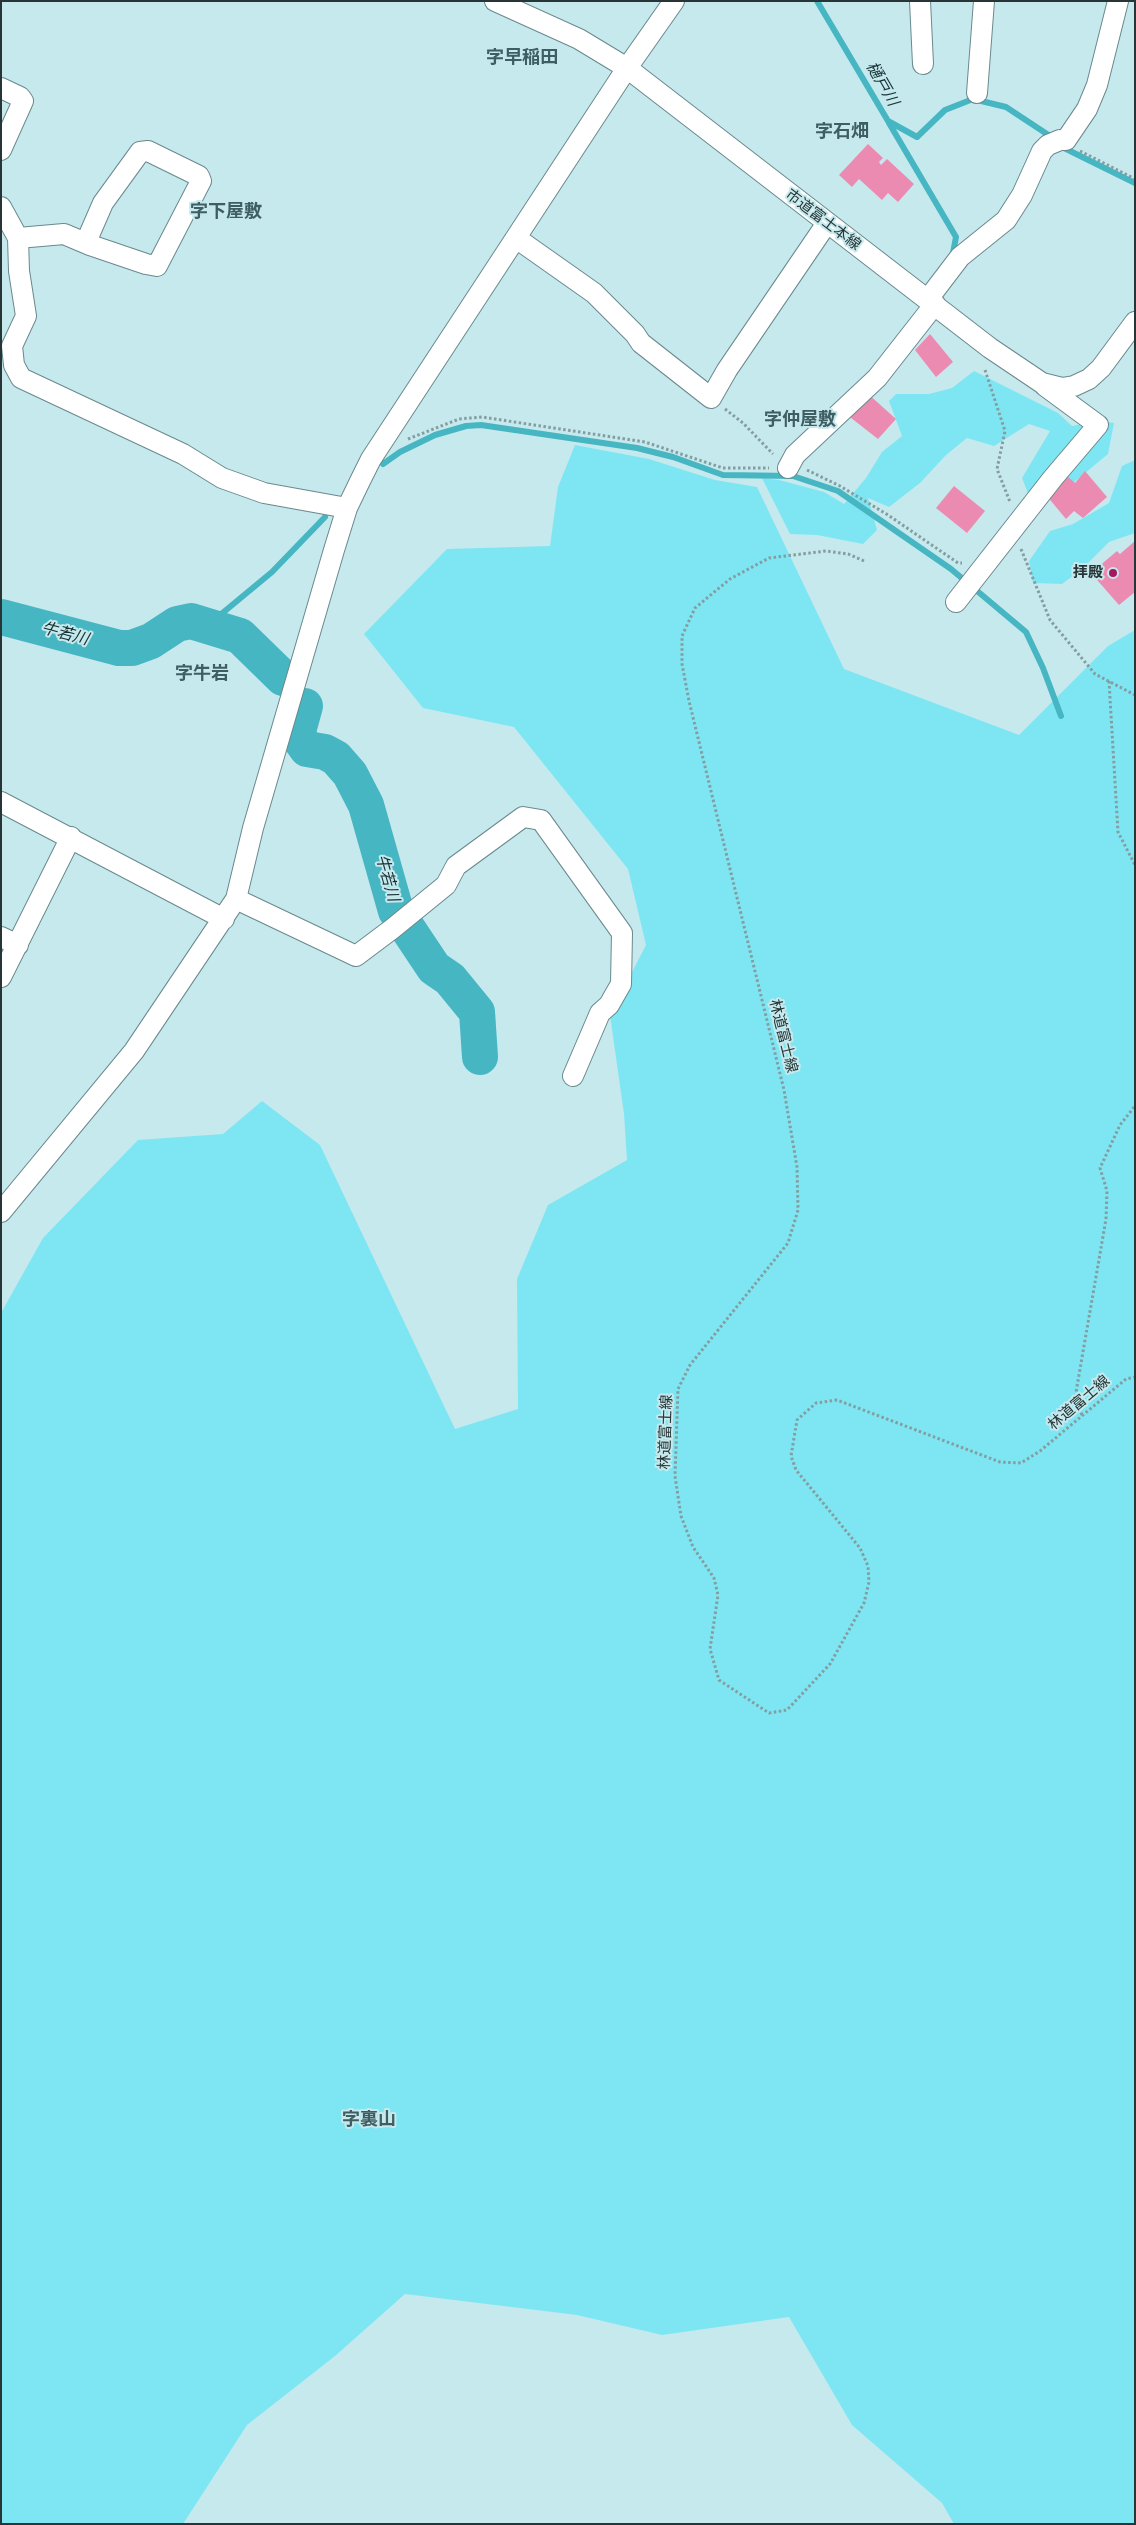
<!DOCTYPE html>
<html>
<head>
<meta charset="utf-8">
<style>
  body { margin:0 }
  #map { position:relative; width:1136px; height:2525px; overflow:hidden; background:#c6e9ed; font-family:"IBM Plex Serif",serif }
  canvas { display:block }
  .frame { position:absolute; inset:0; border:2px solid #273536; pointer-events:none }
</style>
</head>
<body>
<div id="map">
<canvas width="1136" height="2525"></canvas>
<div class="frame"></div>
</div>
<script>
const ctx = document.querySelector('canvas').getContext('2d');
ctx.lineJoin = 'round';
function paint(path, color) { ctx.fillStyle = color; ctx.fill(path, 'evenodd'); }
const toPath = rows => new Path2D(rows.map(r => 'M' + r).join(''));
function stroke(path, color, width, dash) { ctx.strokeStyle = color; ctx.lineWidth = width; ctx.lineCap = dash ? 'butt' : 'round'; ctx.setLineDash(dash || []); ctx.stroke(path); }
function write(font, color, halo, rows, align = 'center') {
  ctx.font = font + ' "IBM Plex Serif","Noto Sans JP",serif'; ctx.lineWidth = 4; ctx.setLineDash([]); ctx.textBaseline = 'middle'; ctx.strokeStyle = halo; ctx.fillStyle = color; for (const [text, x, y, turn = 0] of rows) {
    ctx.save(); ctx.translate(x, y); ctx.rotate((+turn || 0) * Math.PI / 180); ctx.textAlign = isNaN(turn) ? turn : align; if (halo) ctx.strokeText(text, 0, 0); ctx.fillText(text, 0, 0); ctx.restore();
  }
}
const green = toPath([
  [974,371,1058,413,1072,426,1099,421,1114,423,1108,454,1067,488,1029,496,1022,478,1050,431,1029,424,994,446,967,438,946,455,920,483,889,507,868,498,877,530,863,544,817,535,790,534,762,478,779,480,824,492,844,504,866,478,882,452,902,436,889,401,896,394,929,394,952,388],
  [575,445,649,459,715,480,757,487,844,669,1019,735,1108,646,1135,630,1135,2524,954,2524,942,2503,852,2425,789,2317,662,2335,577,2315,405,2294,335,2356,247,2425,183,2524,1,2524,1,1313,43,1238,138,1140,223,1134,262,1101,320,1145,455,1429,518,1409,517,1279,548,1205,627,1160,624,1114,610,1015,646,945,628,869,514,727,423,708,364,634,447,549,550,546,558,487],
  [1135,460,1135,533,1109,542,1081,570,1062,584,1033,583,1029,561,1050,531,1073,524,1109,503,1122,466]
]);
const stream = toPath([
  [817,1,888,121,917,137,945,110,973,99,1006,107,1050,136],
  [889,123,956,237,953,253],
  [1062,147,1135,183],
  [383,464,400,452,435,435,466,426,481,425,637,448,673,457,723,475,793,476,838,491,951,569,1026,632,1043,668,1061,716],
  [208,625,272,572,325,517]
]);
const river = toPath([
  [1,617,119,648,132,648,151,641,177,624,191,621,240,636,283,678],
  [305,706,297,735,307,749,325,752,336,758,350,774,366,805,396,911,434,968,450,979,477,1012,480,1057]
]);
const building = toPath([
  [868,144,883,158,879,162,881,165,887,159,914,184,898,202,888,193,882,200,859,179,852,187,839,175],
  [930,334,953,362,936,377,915,350],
  [866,392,896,419,878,439,846,414],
  [1085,471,1107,497,1083,518,1074,511,1066,519,1046,495,1066,475,1075,483],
  [954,486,985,511,967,533,936,508],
  [1135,541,1135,592,1119,605,1091,573,1117,551,1120,554]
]);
const path = toPath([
  [1080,151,1135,179],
  [985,370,1005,431,997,469,1010,502],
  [725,409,743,423,773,454],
  [408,439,459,419,482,417,645,442,723,468,769,468],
  [807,470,840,486,888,515,958,563,962,563],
  [1021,549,1050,620,1095,674,1135,695],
  [864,561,848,554,826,551,769,558,730,579,695,608,682,636,682,664,689,701,784,1090,797,1167,798,1210,788,1243,690,1365,678,1389,675,1476,681,1516,693,1547,714,1578,718,1595,710,1649,719,1680,769,1713,787,1710,830,1664,864,1603,869,1582,868,1566,860,1548,796,1470,791,1456,797,1420,816,1403,837,1400,1000,1462,1021,1463,1040,1451,1126,1379,1135,1377],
  [1109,681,1118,832,1135,865],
  [1082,1415,1075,1398,1106,1219,1107,1191,1100,1168,1120,1125,1135,1106]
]);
const minor = toPath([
  [495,1,579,39,627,68,990,348,1042,383,1062,388,1074,386,1089,379,1101,368,1135,322],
  [920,1,923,64],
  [1,88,20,97,23,101,1,150],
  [977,93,984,1],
  [1,207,18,238,19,271,26,316,12,346,14,365,21,378,183,454,222,478,264,493,347,508],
  [18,238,64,234,90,245,146,264,157,266,201,181,199,176,148,151,140,152,103,203,86,242],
  [516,238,594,293,635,334,641,343,711,398,727,370,827,223],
  [928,299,960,257,1006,220,1022,195,1042,151,1048,145,1060,140,1066,140,1087,109,1097,85,1118,1],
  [788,468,795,455,877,378,935,304],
  [956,602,1053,478,1098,425,1045,386],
  [1,802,224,919],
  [236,899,356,956,392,929,446,885,456,866,523,817,541,820,622,933,621,984,609,1005,600,1013,573,1076],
  [1,937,18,945],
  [1,977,71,837],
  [1,1212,134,1051,236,899,253,828,334,550,347,508,361,479,371,459,627,68,674,1]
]);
const markers = [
  [1113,573,5,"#a31861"]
];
const streetNames = [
  ["市道富士本線",823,220,37],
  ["林道富士線",783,1036,76],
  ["林道富士線",1079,1403,-40],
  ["林道富士線",666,1432,-88]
];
const poiNames = [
  ["拝殿",1103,573]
];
const waterNames = [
  ["樋戸川",882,84,60],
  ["牛若川",65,634,15],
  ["牛若川",387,878,74]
];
const quarterNames = [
  ["字早稲田",522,58],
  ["字石畑",842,132],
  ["字下屋敷",226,212],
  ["字仲屋敷",800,420],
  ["字牛岩",202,674],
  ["字裏山",369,2120]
];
paint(green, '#7ee6f3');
stroke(stream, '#47b6c3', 6);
stroke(river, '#47b6c3', 36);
paint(building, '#ec8bb1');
stroke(minor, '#69898d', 22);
stroke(path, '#839da0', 3, [2.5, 2.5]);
stroke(minor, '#fff', 20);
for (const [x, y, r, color] of markers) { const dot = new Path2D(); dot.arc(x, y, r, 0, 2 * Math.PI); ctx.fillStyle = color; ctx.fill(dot); stroke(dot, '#c6e9ed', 2); }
write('15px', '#273536', '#c6e9ed', streetNames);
write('bold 15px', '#273536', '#c6e9ed', poiNames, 'right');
write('italic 16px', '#173033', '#c6e9ed', waterNames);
write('bold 18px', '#3f5e62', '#c6e9ed', quarterNames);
</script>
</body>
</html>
